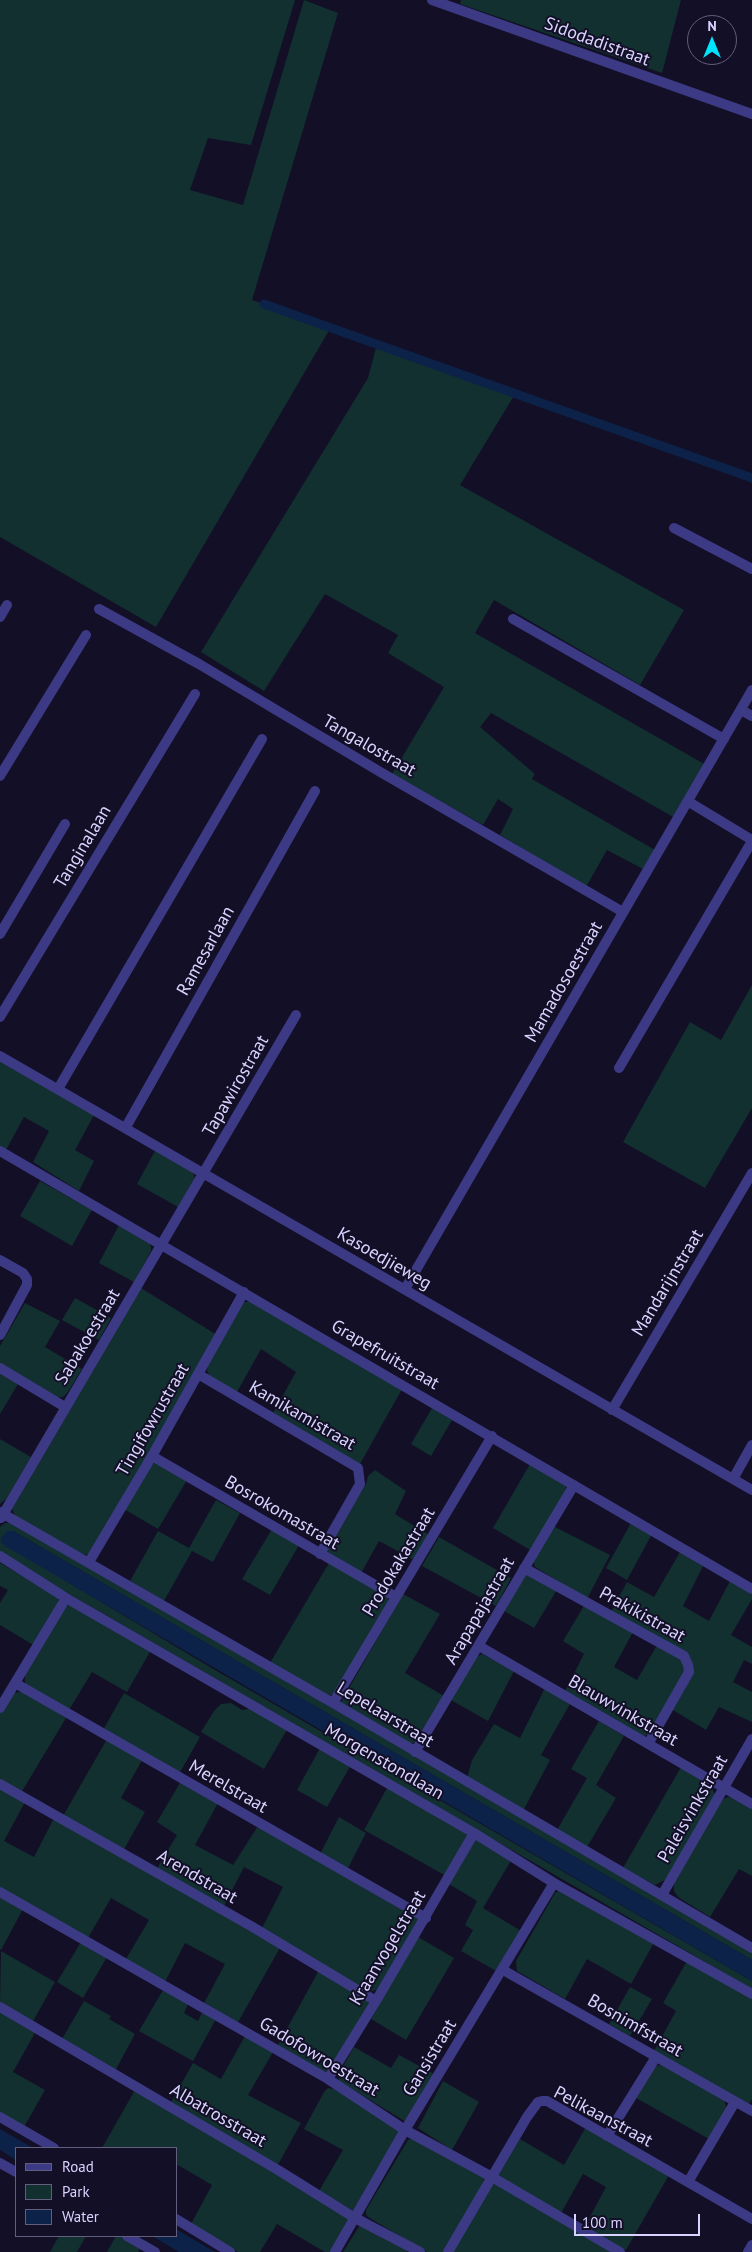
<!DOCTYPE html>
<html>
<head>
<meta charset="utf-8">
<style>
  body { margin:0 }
  #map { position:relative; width:752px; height:2252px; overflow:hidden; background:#130f26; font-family:"PT Sans",sans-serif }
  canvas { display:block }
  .legend { position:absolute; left:15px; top:2147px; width:162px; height:90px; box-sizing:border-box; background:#130f26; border:1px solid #625e7d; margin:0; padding:6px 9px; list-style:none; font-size:15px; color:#d9d4ff }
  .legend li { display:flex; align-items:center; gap:10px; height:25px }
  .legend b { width:25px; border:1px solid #625e7d }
  .north { position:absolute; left:687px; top:15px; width:50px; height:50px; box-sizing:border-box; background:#130f26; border:1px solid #625e7d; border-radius:50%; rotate:0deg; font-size:14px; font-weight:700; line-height:20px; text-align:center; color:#d9d4ff }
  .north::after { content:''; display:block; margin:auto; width:18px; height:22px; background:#00e5ff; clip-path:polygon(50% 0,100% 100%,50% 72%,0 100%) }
  .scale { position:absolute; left:574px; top:2214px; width:126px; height:22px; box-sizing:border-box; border:2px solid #d9d4ff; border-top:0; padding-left:6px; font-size:15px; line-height:18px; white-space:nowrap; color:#d9d4ff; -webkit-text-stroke:4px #130f26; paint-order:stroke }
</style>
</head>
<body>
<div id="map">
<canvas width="752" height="2252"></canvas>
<ul class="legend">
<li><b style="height:6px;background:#3d3a85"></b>Road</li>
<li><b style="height:14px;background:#12302f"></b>Park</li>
<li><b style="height:14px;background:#0c2248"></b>Water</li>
</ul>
<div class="north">N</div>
<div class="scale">100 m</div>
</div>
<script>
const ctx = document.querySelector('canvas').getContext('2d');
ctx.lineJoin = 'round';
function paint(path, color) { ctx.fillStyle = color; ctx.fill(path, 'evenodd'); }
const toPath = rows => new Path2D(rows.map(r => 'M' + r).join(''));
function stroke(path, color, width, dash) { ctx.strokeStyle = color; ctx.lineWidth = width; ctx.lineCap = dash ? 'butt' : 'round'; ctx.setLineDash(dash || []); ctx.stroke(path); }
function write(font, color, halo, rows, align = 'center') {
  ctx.font = font + ' "PT Sans",sans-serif'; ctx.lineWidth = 4; ctx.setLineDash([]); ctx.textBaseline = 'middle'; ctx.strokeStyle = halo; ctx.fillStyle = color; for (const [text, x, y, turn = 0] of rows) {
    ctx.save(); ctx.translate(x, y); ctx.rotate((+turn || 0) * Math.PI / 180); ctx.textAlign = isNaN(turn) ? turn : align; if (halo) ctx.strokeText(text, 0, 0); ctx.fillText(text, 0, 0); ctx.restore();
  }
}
const green = toPath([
  [0,0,295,0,251,145,208,138,190,190,243,205,304,0,338,13,252,300,331,327,156,627,0,537],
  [461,0,681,0,662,73,460,4],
  [377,344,515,394,460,485,684,610,640,685,494,600,475,633,706,765,675,818,491,713,480,727,535,774,532,779,655,850,643,869,607,850,586,887,500,835,513,809,498,799,483,825,392,774,444,687,388,653,398,635,325,594,264,691,201,652,368,378],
  [752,985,752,1108,705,1188,623,1142,690,1022,721,1040],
  [0,1061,94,1115,75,1150,94,1161,79,1191,33,1162,49,1131,24,1117,6,1150,0,1147],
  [155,1151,192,1171,194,1175,194,1179,178,1207,137,1184],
  [40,1181,92,1210,72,1246,20,1216],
  [119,1225,148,1241,151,1246,151,1251,134,1282,99,1263],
  [141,1288,217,1335,93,1550,87,1555,80,1553,15,1516,12,1509],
  [75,1298,111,1318,99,1340,62,1320],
  [245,1302,251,1302,402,1389,360,1464,273,1413,296,1372,261,1349,237,1392,211,1378,207,1371,208,1364,241,1304],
  [25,1303,60,1321,45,1347,82,1369,68,1392,63,1397,57,1397,0,1365,0,1346],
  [0,1373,18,1384,0,1414],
  [432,1408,452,1420,431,1456,411,1444],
  [0,1439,31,1457,7,1498,0,1504],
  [155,1463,187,1480,158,1529,124,1509,150,1465],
  [530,1464,559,1480,566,1486,565,1493,530,1550,493,1528],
  [375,1470,406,1491,395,1514,429,1535,414,1560,379,1541,361,1573,328,1552,328,1545,366,1484,368,1476],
  [216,1500,240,1513,213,1562,192,1551,164,1601,130,1581,158,1531,189,1548],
  [5,1523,13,1523,752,1951,752,1960,13,1531,1,1542,215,1670,752,1981,752,1989,0,1554,0,1527],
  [631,1523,652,1534,627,1580,606,1568],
  [553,1526,610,1555,587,1599,535,1567,533,1559],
  [272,1529,299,1545,270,1595,242,1579],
  [439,1537,511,1578,496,1606,422,1566],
  [680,1552,703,1566,683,1606,709,1621,730,1581,752,1594,752,1599,731,1635,752,1647,752,1664,744,1660,733,1682,752,1692,752,1722,719,1707,706,1730,673,1710,686,1687,693,1668,611,1612,627,1582,654,1597],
  [0,1563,57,1596,59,1602,35,1646,0,1625,0,1603,8,1590,0,1586],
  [329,1563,382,1593,388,1598,389,1603,335,1693,330,1696,270,1663],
  [530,1574,558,1588,534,1628,504,1611,523,1576],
  [403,1594,440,1614,405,1673,444,1696,420,1739,414,1743,407,1743,341,1702],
  [72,1604,151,1650,127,1692,92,1672,69,1710,28,1686,25,1682,25,1675,66,1606],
  [585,1604,633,1632,614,1667,637,1680,657,1645,679,1656,686,1672,653,1730,645,1736,639,1735,565,1691,584,1654,563,1641],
  [482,1654,514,1671,488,1721,451,1700,476,1657],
  [545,1688,570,1704,541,1755,550,1760,523,1811,467,1778,472,1760,494,1724,520,1738],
  [20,1692,25,1692,66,1718,21,1793,0,1781,0,1711,13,1693],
  [124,1693,200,1737,179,1774,103,1730],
  [231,1703,242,1710,253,1708,288,1728,264,1769,201,1732,214,1711,221,1704],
  [599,1721,624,1736,596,1785,616,1798,587,1847,557,1830,587,1778,571,1769],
  [107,1739,142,1760,121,1798,145,1812,123,1851,63,1816],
  [320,1748,351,1765,327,1807,297,1790],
  [681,1767,710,1784,715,1795,667,1879,655,1885,623,1868],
  [181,1781,218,1803,195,1845,233,1865,258,1826,418,1919,418,1925,379,1989,369,1992,261,1930,283,1887,244,1867,223,1908,156,1870,177,1835,157,1822],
  [388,1786,466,1831,467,1836,446,1876,364,1830],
  [0,1787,25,1802,4,1841,34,1857,54,1818,281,1946,237,2024,203,2005,225,1964,185,1943,165,1982,126,1959,149,1920,111,1898,88,1938,0,1888],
  [731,1797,752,1809,752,1876,739,1869,710,1917,678,1897,674,1891,674,1883,721,1801,725,1798],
  [339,1817,366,1833,347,1870,320,1854],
  [478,1839,513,1857,483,1908,523,1932,498,1972,461,1951,473,1930,465,1925,477,1901,449,1884,473,1841],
  [560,1890,655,1941,631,1984,587,1959,565,1999,517,1971,516,1961,555,1893],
  [0,1895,23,1909,1,1950,0,1949],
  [418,1937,454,1958,406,2040,371,2019],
  [81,1942,107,1957,83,1998,57,1982],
  [1,1951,55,1982,32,2023,0,2005],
  [687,1961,752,1998,752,2099,749,2104,654,2051,676,2011,663,2003],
  [319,1970,367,2000,369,2004,330,2071,325,2072,277,2047],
  [630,1987,652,1999,630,2036,609,2024],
  [163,1990,188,2004,184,2013,198,2021,202,2012,216,2019,193,2061,139,2031],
  [84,2001,111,2016,109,2019,135,2034,115,2071,62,2039],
  [0,2011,36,2031,13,2072,45,2090,24,2127,0,2114],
  [245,2036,273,2052,248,2095,301,2123,279,2163,276,2165,171,2102,193,2063,221,2079],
  [354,2047,391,2068,399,2055,436,2075,406,2122,339,2081,338,2075],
  [663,2065,724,2100,727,2109,709,2139,636,2098,655,2066],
  [443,2081,479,2102,452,2150,418,2128],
  [328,2088,334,2089,397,2125,401,2132,354,2211,319,2191,343,2150,304,2129,324,2092],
  [135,2090,345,2212,349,2222,333,2252,325,2252,277,2224,260,2252,238,2252,191,2224,212,2185,178,2165,176,2168,176,2148,102,2148],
  [586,2127,669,2175,626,2250,585,2226,606,2187,583,2174,561,2213,501,2179,499,2175,520,2139,564,2165],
  [412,2138,484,2178,483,2186,443,2252,427,2252,368,2217,366,2214,366,2210,408,2140],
  [493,2184,496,2184,615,2252,451,2252],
  [360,2225,408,2249,407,2252,343,2252],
  [59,2236,86,2236,77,2252,50,2252],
  [116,2236,120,2236,141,2247,138,2252,107,2252]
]);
const water = toPath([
  [7,1531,13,1531,110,1587,752,1960,752,1981,5,1546,1,1542,1,1538],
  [0,2129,33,2148,16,2148,16,2160,0,2150],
  [176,2229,215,2252,179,2252,152,2236,176,2236]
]);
const canal = toPath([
  [264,304,752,478]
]);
const street = toPath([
  [432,0,752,114],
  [674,528,752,569],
  [99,609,199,664,382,773,623,912],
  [0,617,7,605],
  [513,619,724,739],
  [741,710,752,716],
  [0,776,86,635],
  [689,802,752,840],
  [0,934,65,824],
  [0,1017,195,694],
  [0,1056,752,1490],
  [619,1068,752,841],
  [58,1089,262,739],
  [126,1127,315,791],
  [0,1151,752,1589],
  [0,1260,23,1273,27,1279,27,1285,0,1335],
  [405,1289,752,690],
  [0,1368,65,1407],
  [198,1374,358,1468,360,1484,320,1554],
  [612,1410,752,1173],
  [152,1456,396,1597],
  [733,1479,752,1445],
  [0,1512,333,1703,752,1948],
  [1,1518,296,1015],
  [0,1556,66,1598,474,1833,554,1883,752,1994],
  [89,1562,152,1456,244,1292],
  [524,1568,684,1656,688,1665,689,1672,648,1744],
  [479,1646,752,1804],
  [15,1683,426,1918],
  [333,1703,492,1436],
  [0,1708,66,1598],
  [415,1752,574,1485],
  [0,1784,251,1926,376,2001],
  [0,1892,328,2079,405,2130,492,2177,620,2252],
  [662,1895,752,1739],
  [503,1970,752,2111],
  [0,2007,278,2170,355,2218,420,2252],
  [328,2079,376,2001,474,1833],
  [0,2117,54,2148],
  [607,2136,656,2057],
  [0,2163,16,2172],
  [688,2182,735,2102],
  [176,2219,230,2252],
  [127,2236,155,2252],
  [335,2252,405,2130,554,1883],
  [448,2252,527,2117,538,2102,542,2101,547,2101,752,2219],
  [748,2252,752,2245]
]);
const streetNames = [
  ["Sidodadistraat",597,42,20],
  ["Tangalostraat",369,746,30],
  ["Tanginalaan",83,847,-59],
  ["Ramesarlaan",206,951,-61],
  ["Mamadosoestraat",564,982,-60],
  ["Tapawirostraat",236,1086,-60],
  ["Kasoedjieweg",384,1259,30],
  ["Mandarijnstraat",668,1283,-59],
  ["Sabakoestraat",88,1337,-59],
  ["Grapefruitstraat",385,1355,30],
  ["Kamikamistraat",302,1416,30],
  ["Tingifowrustraat",153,1420,-60],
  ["Bosrokomastraat",282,1513,30],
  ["Prodokakastraat",399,1562,-59],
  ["Arapapajastraat",480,1611,-60],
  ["Prakikistraat",642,1615,29],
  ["Blauwvinkstraat",623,1711,30],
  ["Lepelaarstraat",385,1715,31],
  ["Morgenstondlaan",384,1762,30],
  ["Merelstraat",228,1787,30],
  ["Paleisvinkstraat",693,1809,-60],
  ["Arendstraat",197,1877,30],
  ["Kraanvogelstraat",388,1948,-59],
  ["Bosnimfstraat",635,2026,30],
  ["Gadofowroestraat",319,2057,31],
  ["Gansistraat",430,2058,-59],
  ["Albatrosstraat",218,2116,30],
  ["Pelikaanstraat",603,2117,28]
];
paint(green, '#12302f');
paint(water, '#0c2248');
stroke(canal, '#0c2248', 9);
stroke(street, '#3d3a85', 10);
write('18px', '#d9d4ff', '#130f26', streetNames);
</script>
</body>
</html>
